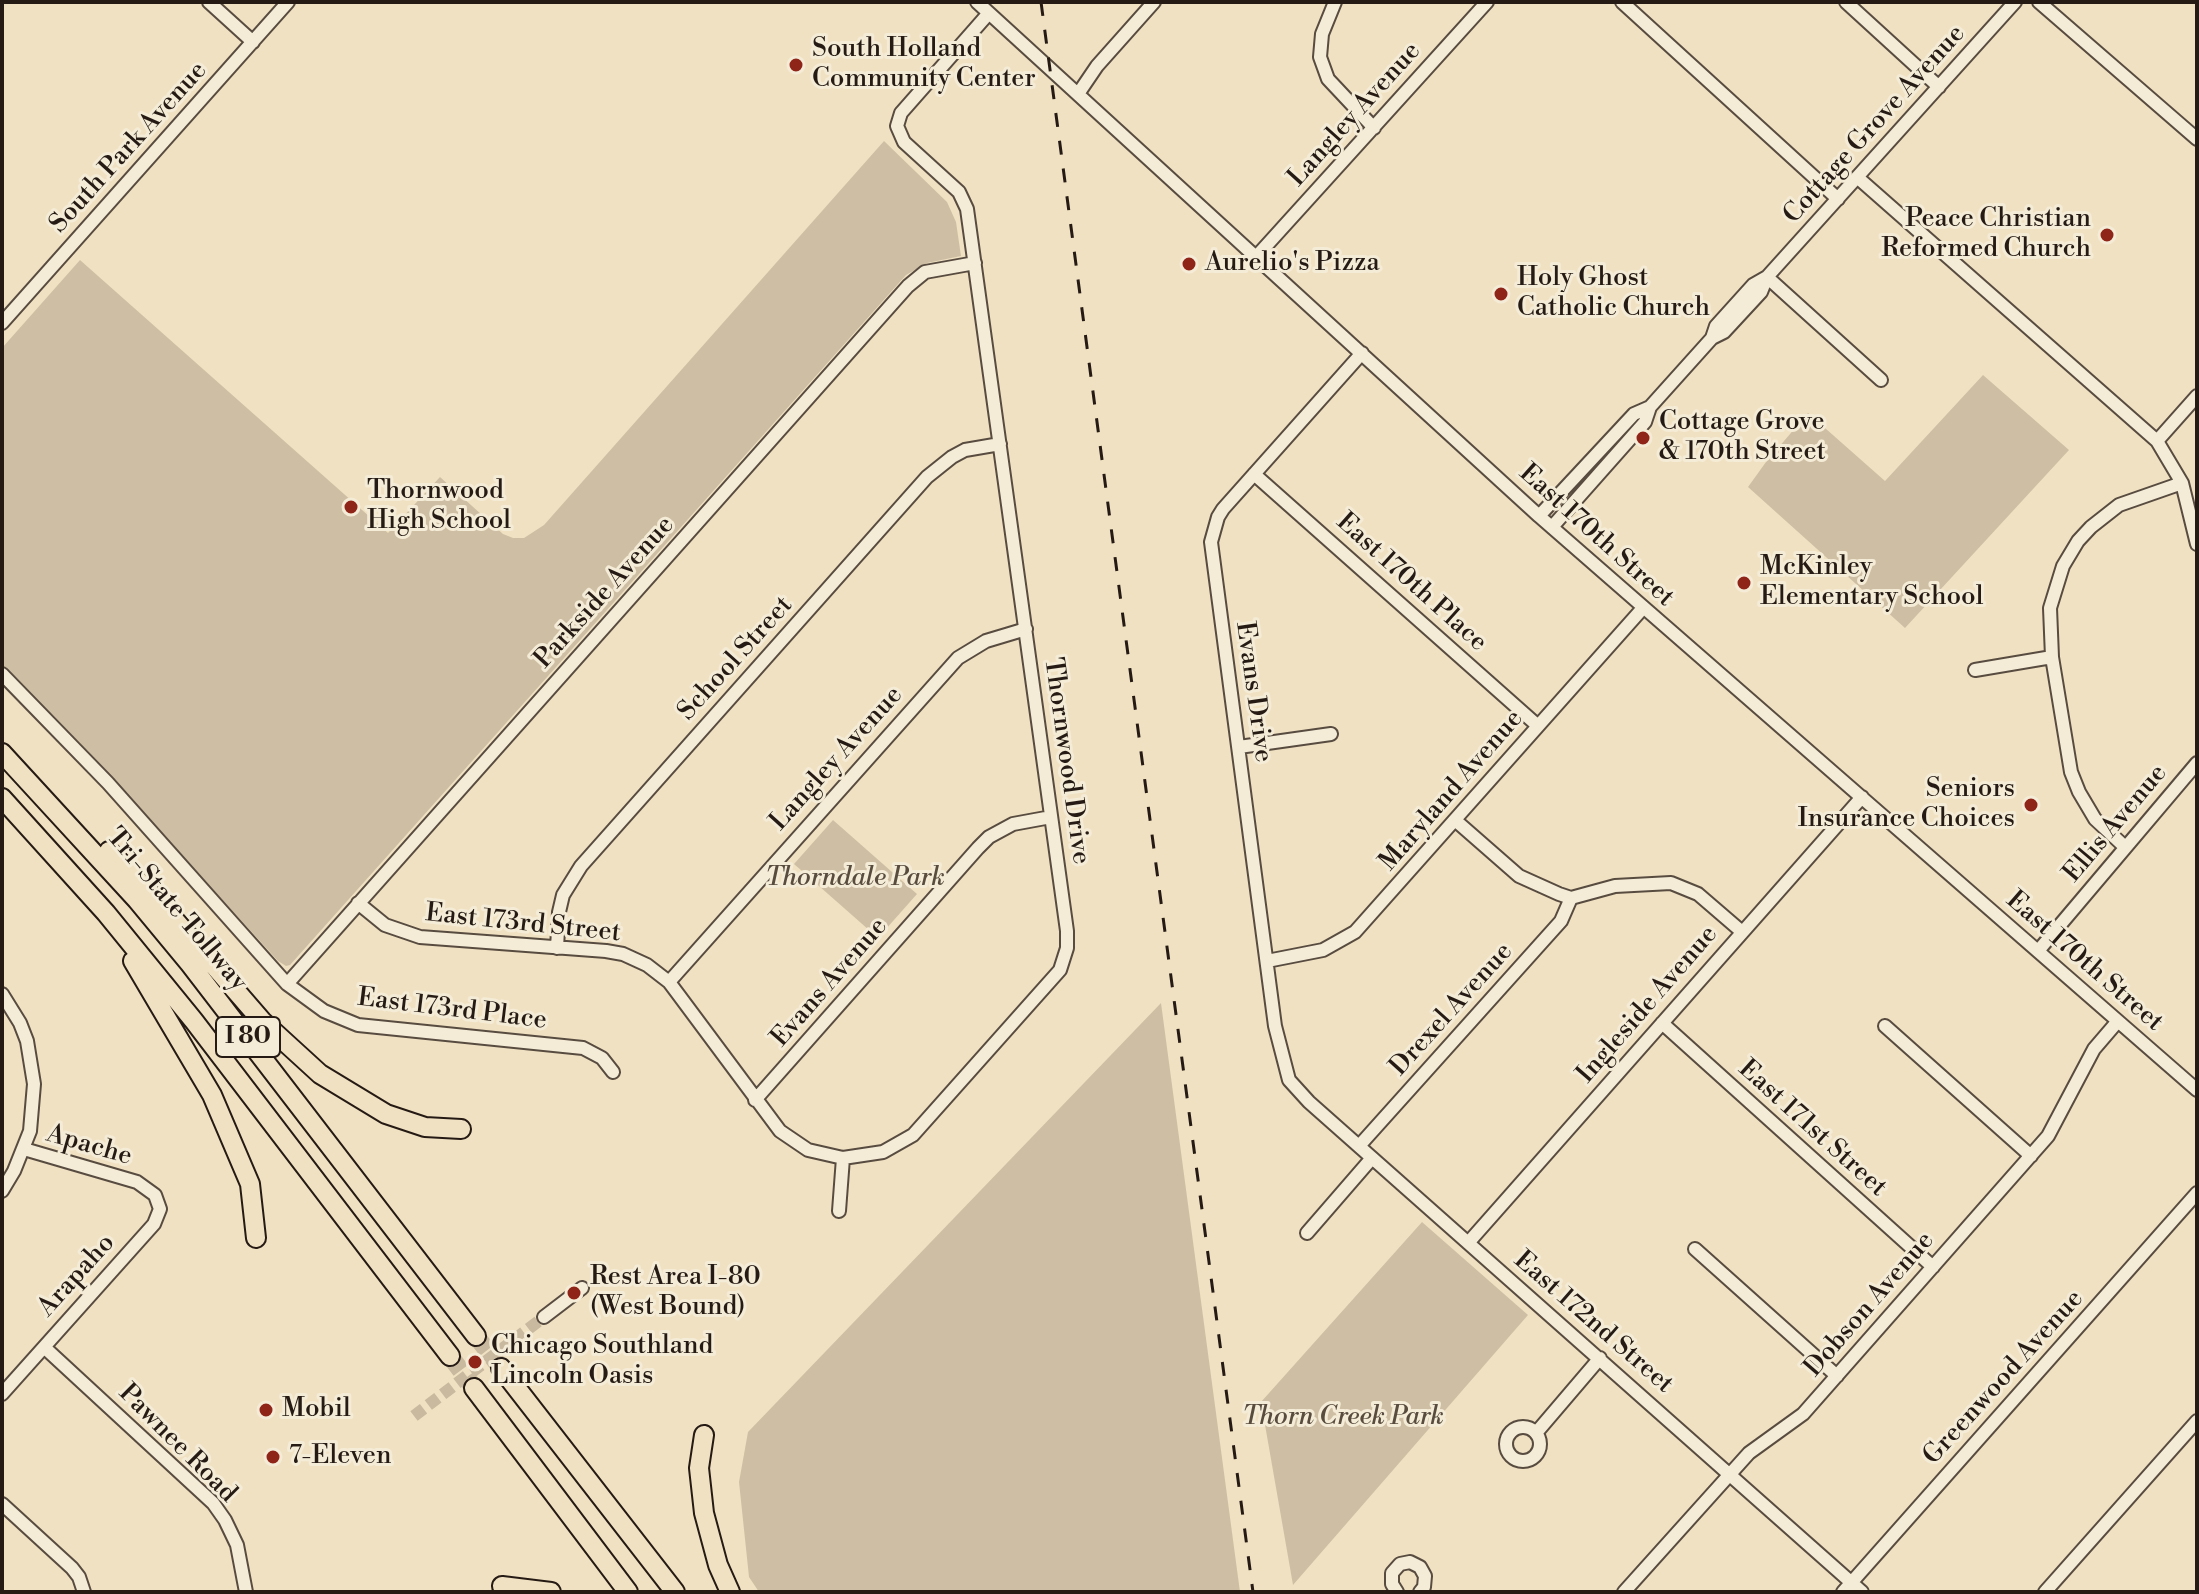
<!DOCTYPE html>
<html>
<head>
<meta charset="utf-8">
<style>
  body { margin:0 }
  #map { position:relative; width:2199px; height:1594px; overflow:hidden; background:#f0e1c2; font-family:"Libre Bodoni",serif }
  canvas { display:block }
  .frame { position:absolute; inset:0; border:4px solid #261b14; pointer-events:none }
</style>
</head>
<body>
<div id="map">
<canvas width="2199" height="1594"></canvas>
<div class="frame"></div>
</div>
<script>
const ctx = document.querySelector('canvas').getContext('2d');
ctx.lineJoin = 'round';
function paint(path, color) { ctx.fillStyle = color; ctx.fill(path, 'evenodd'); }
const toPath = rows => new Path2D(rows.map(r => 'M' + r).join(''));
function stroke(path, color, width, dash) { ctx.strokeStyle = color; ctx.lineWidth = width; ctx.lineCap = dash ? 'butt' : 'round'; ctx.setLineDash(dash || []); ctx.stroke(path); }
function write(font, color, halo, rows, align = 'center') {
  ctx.font = font + ' "Libre Bodoni",serif'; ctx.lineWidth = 6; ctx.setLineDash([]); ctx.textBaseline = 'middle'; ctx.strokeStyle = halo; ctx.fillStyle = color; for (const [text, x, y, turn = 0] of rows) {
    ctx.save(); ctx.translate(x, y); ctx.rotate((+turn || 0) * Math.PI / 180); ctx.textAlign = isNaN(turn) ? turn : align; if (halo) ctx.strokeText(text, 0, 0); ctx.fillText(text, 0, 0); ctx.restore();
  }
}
const green = toPath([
  [884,141,947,202,956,222,961,256,927,263,906,275,290,965,286,966,278,961,80,743,2,666,2,348,80,260,388,533,440,477,503,534,513,538,524,538,544,525],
  [1983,375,2069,450,1905,628,1748,487,1766,462,1808,413,1885,481],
  [833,820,917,894,878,938,794,864],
  [1161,1003,1240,1592,759,1592,749,1577,739,1482,748,1432],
  [1422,1222,1528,1315,1293,1585,1261,1402]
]);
const minorTunnel = toPath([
  [414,1416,544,1317]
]);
const highwayTunnel = toPath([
  [476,1336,501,1368],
  [450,1356,474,1388]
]);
const minor = toPath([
  [209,2,253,42],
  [977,2,1539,516,2197,1090],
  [1335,2,1322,34,1320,57,1328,79,1374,128],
  [1622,2,1838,199],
  [1846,2,1939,87],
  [2039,2,2197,139],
  [1078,94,1097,66,1154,2],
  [1857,177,2157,441,2182,483,2197,544],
  [1256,257,1487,2],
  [1767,277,1881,380],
  [2,323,288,2],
  [1712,338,1716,326,1753,285,1767,277,2015,2],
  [1362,353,1223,509,1218,517,1211,542,1275,1026,1289,1080,1309,1102,1862,1592],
  [2157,441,2197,396],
  [1254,474,1538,726],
  [1539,516,1634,414,1650,407,1712,338,1724,332,1761,292,1767,277],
  [1552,527,1645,422,1650,407],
  [1975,670,2052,657],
  [2,674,108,783,287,984,324,1011,358,1025,583,1048,602,1058,613,1072],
  [1239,747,1331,734],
  [1455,820,1519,876,1559,894,1571,898,1615,886,1671,883,1698,894,1741,931],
  [2125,847,2095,819,2079,792,2071,772,2052,657,2050,608,2063,566,2078,541,2091,527,2119,505,2182,483],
  [358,903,385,925,420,937,606,951,623,954,647,965,669,982,678,994,780,1131,808,1150,843,1158,883,1152,913,1135,1060,970,1067,948,1067,931,967,209,959,192,904,142,897,126,901,113,989,13],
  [557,948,559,912,563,895,581,866,927,477,952,457,965,450,1000,444],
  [2038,951,2197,763],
  [1267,961,1323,950,1355,932,1643,608],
  [669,982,958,658,986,641,1026,629],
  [287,984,908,286,925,272,975,263],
  [2,994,20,1023,27,1041,34,1084,30,1131,14,1171,2,1191],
  [1662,1023,1933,1267],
  [1885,1026,2031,1156],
  [755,1100,978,848,989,837,1013,824,1051,817],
  [1359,1146,1561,921,1571,898],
  [839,1211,843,1158],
  [1307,1233,1372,1158],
  [1468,1243,1862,797],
  [1695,1249,1837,1376],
  [544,1317,582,1288],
  [44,1347,213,1503,225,1520,237,1545,246,1592],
  [2,1394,154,1224,160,1209,155,1195,137,1182,24,1149],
  '1506 1444a17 17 0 1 1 34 0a17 17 0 1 1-34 0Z',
  [1536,1433,1600,1358],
  [2,1504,72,1568,79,1577,84,1592],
  [1397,1592,1392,1584,1392,1573,1400,1564,1410,1562,1420,1567,1425,1576,1424,1587,1420,1592],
  [1624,1592,1749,1453,1803,1414,2048,1136,2094,1049,2118,1021],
  [1843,1592,2197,1193],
  [2045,1592,2197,1421]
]);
const highway = toPath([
  [2,753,137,900,190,964,476,1336],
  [2,798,106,913,194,1021,450,1356],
  [109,851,159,902,262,1021,320,1074,386,1114,425,1127,461,1129],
  [133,961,212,1095,250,1184,256,1238],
  [501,1368,675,1592],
  [474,1388,628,1592],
  [704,1435,699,1468,704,1513,718,1565,730,1592],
  [502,1586,551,1592]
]);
const rail = toPath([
  [1041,2,1253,1592]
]);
const markers = [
  [796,65,8,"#8f2418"],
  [2107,235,8,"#8f2418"],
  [1189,264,8,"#8f2418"],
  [1501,294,8,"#8f2418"],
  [1643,438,8,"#8f2418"],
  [351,507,8,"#8f2418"],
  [1744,583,8,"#8f2418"],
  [2031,805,8,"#8f2418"],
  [574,1293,8,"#8f2418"],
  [475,1362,8,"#8f2418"],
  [266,1410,8,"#8f2418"],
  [273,1457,8,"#8f2418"]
];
const shields = [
  [248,1037,64]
];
const shieldNames = [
  ["I 80",248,1037]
];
const poiNames = [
  ["South Holland",812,50],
  ["Community Center",812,80],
  ["Peace Christian",2091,220,"right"],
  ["Reformed Church",2091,250,"right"],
  ["Aurelio's Pizza",1205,264],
  ["Holy Ghost",1517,279],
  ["Catholic Church",1517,309],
  ["Cottage Grove",1659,423],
  ["& 170th Street",1659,453],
  ["Thornwood",367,492],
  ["High School",367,522],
  ["McKinley",1760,568],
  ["Elementary School",1760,598],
  ["Seniors",2015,790,"right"],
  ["Insurance Choices",2015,820,"right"],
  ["Rest Area I-80",590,1278],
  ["(West Bound)",590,1308],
  ["Chicago Southland",491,1347],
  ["Lincoln Oasis",491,1377],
  ["Mobil",282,1410],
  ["7-Eleven",289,1457]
];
const streetNames = [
  ["Langley Avenue",1355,115,-48],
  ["Cottage Grove Avenue",1875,125,-48],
  ["South Park Avenue",129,148,-48],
  ["East 170th Street",1596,536,42],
  ["East 170th Place",1411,583,42],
  ["Parkside Avenue",605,593,-48],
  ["School Street",736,659,-48],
  ["Evans Drive",1253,692,82],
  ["Langley Avenue",837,759,-48],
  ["Thornwood Drive",1066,761,82],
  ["Maryland Avenue",1452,791,-49],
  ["Ellis Avenue",2116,824,-50],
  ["Tri-State Tollway",176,910,50],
  ["East 173rd Street",523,924,6],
  ["East 170th Street",2084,962,41],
  ["Evans Avenue",830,983,-49],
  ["Ingleside Avenue",1648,1005,-49],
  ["East 173rd Place",452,1010,7],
  ["Drexel Avenue",1452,1010,-48],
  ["East 171st Street",1812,1129,42],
  ["Apache",89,1146,16],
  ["Arapaho",77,1276,-48],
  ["Dobson Avenue",1870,1305,-49],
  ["East 172nd Street",1593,1323,41],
  ["Greenwood Avenue",2004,1378,-48],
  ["Pawnee Road",177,1444,45]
];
const parkNames = [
  ["Thorndale Park",855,879],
  ["Thorn Creek Park",1343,1418]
];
paint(green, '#cebfa4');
stroke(minorTunnel, '#c8b99f', 12, [12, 6]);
stroke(highwayTunnel, '#c8b99f', 18, [18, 9]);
stroke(minor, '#584c40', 16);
stroke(highway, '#261b14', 22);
stroke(minor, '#f5ecd7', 12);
stroke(highway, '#f0e1c2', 18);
stroke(rail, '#261b14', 3, [14, 14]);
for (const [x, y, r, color] of markers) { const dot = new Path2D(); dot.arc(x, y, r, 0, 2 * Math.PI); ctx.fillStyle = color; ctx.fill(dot); stroke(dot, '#f5ecd7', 3); }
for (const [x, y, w] of shields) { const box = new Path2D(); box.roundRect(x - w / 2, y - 20, w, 40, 6); ctx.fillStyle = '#f5ecd7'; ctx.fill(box); stroke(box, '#261b14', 2); }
write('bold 24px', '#261b14', null, shieldNames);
write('26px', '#261b14', '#f5ecd7', poiNames, 'left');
write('26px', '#261b14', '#f5ecd7', streetNames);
write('italic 26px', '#584c3f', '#f5ecd7', parkNames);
</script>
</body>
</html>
